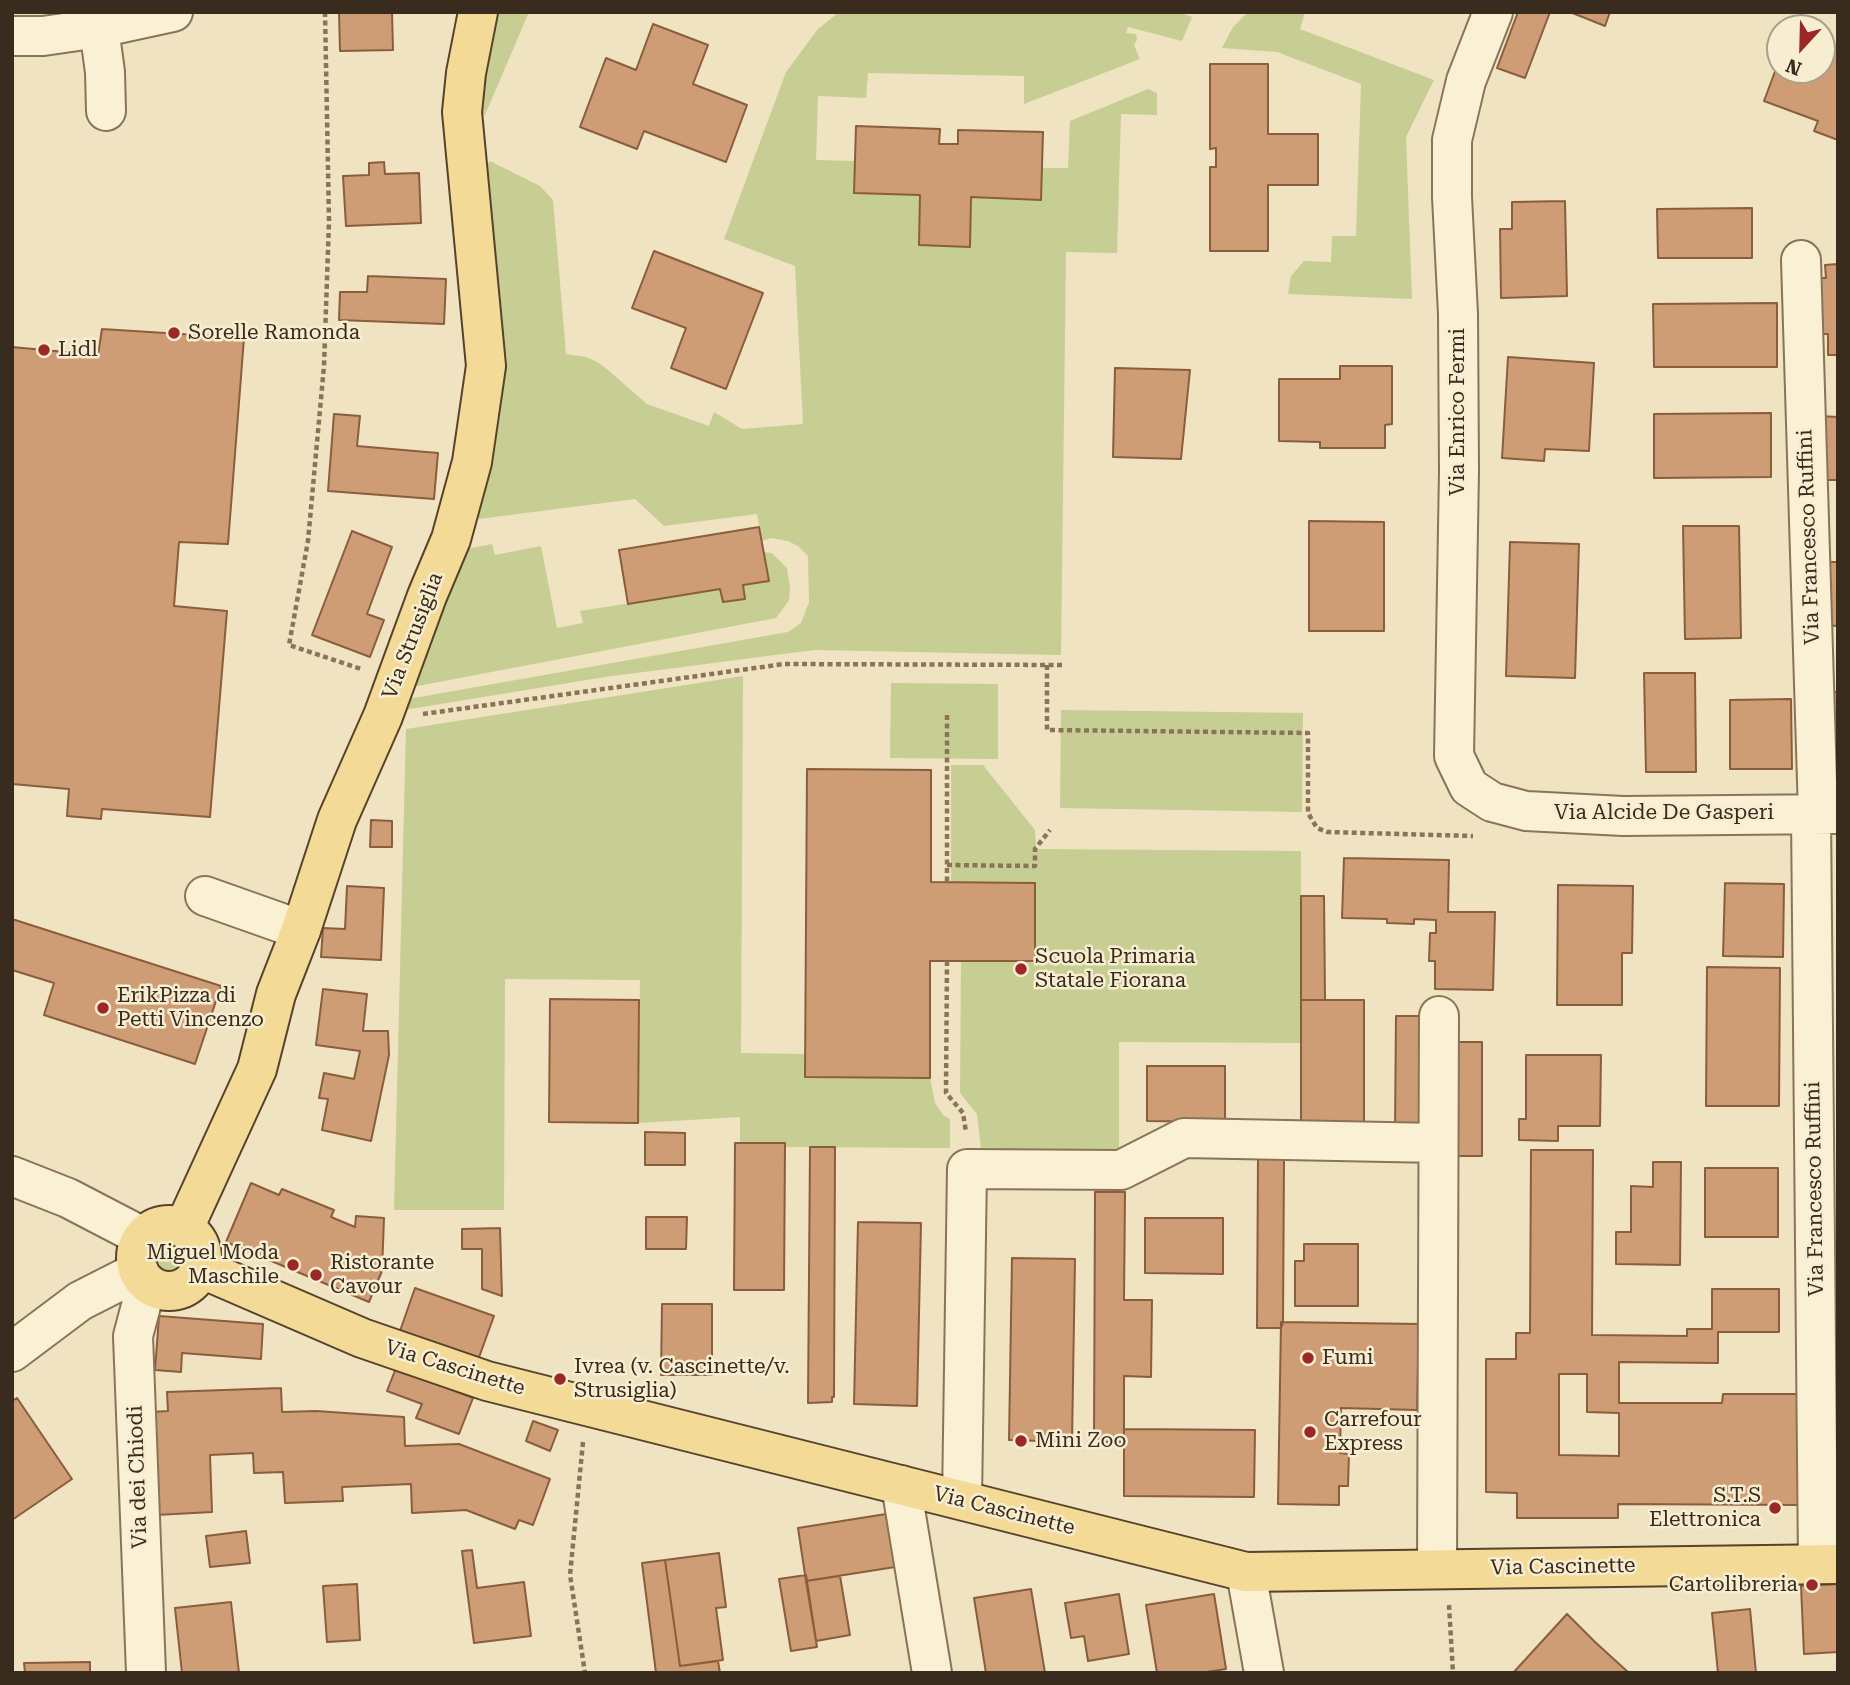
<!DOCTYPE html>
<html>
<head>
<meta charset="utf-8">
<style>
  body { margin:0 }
  #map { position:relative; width:1850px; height:1685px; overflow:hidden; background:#efe3c1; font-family:"Roboto Serif",serif }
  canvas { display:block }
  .frame { position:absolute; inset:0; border:14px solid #392b1d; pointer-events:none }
  .north { position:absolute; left:1766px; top:14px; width:70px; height:70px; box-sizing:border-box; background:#f7edd1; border:2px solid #ab9f89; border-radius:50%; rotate:202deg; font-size:19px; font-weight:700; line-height:28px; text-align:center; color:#392b1d }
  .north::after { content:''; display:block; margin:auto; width:24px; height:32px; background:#9b2826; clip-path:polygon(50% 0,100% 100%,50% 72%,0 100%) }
</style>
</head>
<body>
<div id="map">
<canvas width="1850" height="1685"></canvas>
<div class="frame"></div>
<div class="north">N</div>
</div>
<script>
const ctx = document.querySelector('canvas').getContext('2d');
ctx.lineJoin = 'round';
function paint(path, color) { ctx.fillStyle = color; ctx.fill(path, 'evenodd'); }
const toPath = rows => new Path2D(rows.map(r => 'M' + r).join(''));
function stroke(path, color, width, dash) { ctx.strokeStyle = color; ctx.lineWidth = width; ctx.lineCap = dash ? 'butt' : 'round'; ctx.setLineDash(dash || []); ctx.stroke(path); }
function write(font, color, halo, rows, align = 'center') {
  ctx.font = font + ' "Roboto Serif",serif'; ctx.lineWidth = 5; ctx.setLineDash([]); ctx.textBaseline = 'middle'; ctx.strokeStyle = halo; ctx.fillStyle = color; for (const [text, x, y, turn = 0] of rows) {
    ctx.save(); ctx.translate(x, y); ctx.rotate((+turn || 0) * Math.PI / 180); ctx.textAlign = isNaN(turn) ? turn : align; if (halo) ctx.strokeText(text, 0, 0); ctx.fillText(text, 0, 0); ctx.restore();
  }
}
const green = toPath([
  [487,12,529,12,485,115,474,116],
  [839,12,1178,12,1192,17,1182,41,1128,27,1126,33,1136,34,1137,40,1134,45,1140,59,1024,104,1024,76,868,73,866,98,818,96,816,160,855,161,854,192,920,195,919,245,969,247,971,197,1042,168,1068,168,1070,121,1148,89,1157,93,1157,115,1121,114,1117,253,1066,252,1061,655,814,650,605,677,398,711,397,701,788,632,801,623,809,602,808,556,798,546,788,541,771,538,762,541,757,514,664,526,635,499,463,521,484,167,490,161,540,186,553,200,566,354,586,357,597,362,608,370,647,404,709,426,714,412,742,429,803,424,795,266,724,239,786,72,818,29],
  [1248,12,1305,12,1300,29,1434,80,1406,137,1412,299,1288,294,1291,276,1304,261,1331,262,1332,236,1356,236,1361,84,1277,52,1222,48,1233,27],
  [492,544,495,555,541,546,557,628,583,623,580,611,720,589,723,602,745,599,743,585,763,552,772,553,787,568,790,588,789,600,776,618,407,688,462,550],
  [743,676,741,1053,805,1054,806,1077,930,1078,935,1103,943,1115,950,1119,950,1148,785,1147,785,1143,740,1143,740,1117,638,1123,640,980,505,979,504,1210,394,1210,406,729],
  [891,683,998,684,998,759,890,758],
  [1061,710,1303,713,1302,812,1060,808],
  [951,765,983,765,1035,830,1036,849,1301,851,1301,1043,1119,1042,1119,1150,981,1149,977,1114,960,1093,961,961,1035,961,1035,883,951,882],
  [166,1236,170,1236,187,1246,191,1258,184,1274,173,1280,162,1279,147,1254,159,1238]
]);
const building = toPath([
  [339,12,392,12,393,50,340,51,339,12],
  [1518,12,1550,12,1525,78,1497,68,1518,12],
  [1570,12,1610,12,1605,26,1570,12],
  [653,24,708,45,693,84,747,105,726,162,644,131,637,149,580,127,606,58,636,70,653,24],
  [1822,45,1838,51,1838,140,1814,131,1818,121,1764,101,1780,58,1780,70,1822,70,1822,45],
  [1210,64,1268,64,1268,134,1318,134,1318,185,1268,185,1268,251,1210,251,1210,167,1216,167,1216,148,1210,149,1210,64],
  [856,126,940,129,939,144,958,144,958,130,1043,132,1041,200,971,197,970,247,919,245,920,195,854,193,856,126],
  [384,162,385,174,419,173,421,223,346,226,343,176,369,175,369,163,384,162],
  [1565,201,1567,296,1501,298,1500,229,1512,229,1512,202,1565,201],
  [1752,208,1752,258,1658,258,1657,209,1752,208],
  [654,251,763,293,726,389,671,368,686,328,632,308,654,251],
  [1838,264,1838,355,1828,355,1828,334,1812,334,1811,278,1826,278,1825,265,1838,264],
  [368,276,446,279,444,324,339,320,340,292,367,292,368,276],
  [1777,303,1777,367,1654,367,1653,304,1777,303],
  [102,329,244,338,228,544,179,542,174,606,227,611,210,817,102,809,101,819,67,816,69,789,12,784,12,347,98,355,102,329],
  [1508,357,1594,363,1589,451,1545,449,1544,461,1502,458,1508,357],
  [1340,366,1392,366,1392,424,1385,425,1385,448,1320,448,1320,442,1279,441,1279,379,1340,379,1340,366],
  [1115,368,1190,370,1181,459,1113,457,1115,368],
  [1771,413,1771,477,1654,478,1654,414,1771,413],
  [334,414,360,416,357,446,438,453,434,499,328,491,334,414],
  [1819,416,1838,417,1838,480,1818,480,1819,416],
  [1309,521,1384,522,1384,631,1309,631,1309,521],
  [1683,526,1739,526,1741,638,1685,639,1683,526],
  [759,527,769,581,743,585,745,599,723,602,720,589,628,604,619,550,759,527],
  [352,531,392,547,367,614,384,620,370,657,312,635,352,531],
  [1510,542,1579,544,1575,678,1506,676,1510,542],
  [1820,562,1838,562,1838,626,1819,625,1820,562],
  [1644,673,1695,673,1696,772,1646,772,1644,673],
  [1828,692,1838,692,1838,750,1833,751,1828,692],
  [1791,699,1792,769,1730,769,1730,700,1791,699],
  [807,769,931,770,931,882,1035,883,1035,961,930,961,930,1078,805,1077,807,769],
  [371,820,392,821,392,847,370,847,371,820],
  [1344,858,1449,860,1448,912,1495,912,1493,990,1435,989,1435,961,1429,961,1430,933,1436,933,1436,920,1414,919,1414,924,1387,923,1387,919,1342,918,1344,858],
  [1725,883,1784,884,1783,957,1723,956,1725,883],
  [1558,885,1633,886,1632,953,1622,953,1622,1005,1557,1005,1558,885],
  [347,886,384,888,381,960,321,957,323,928,345,929,347,886],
  [1301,896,1324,896,1325,1000,1301,1000,1301,896],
  [12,919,221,986,195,1064,44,1015,54,983,12,970,12,919],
  [1707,967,1780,968,1779,1106,1706,1106,1707,967],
  [323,989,367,994,363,1031,388,1031,389,1055,371,1141,322,1130,328,1099,319,1098,324,1073,354,1079,360,1051,316,1045,323,989],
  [550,999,639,1000,638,1123,549,1122,550,999],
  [1301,1000,1364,1000,1364,1125,1301,1124,1301,1000],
  [1396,1016,1425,1016,1425,1130,1395,1130,1396,1016],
  [1453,1042,1482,1042,1482,1156,1452,1156,1453,1042],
  [1526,1055,1601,1055,1600,1126,1558,1126,1558,1141,1519,1140,1519,1119,1526,1119,1526,1055],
  [1147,1066,1225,1066,1225,1122,1147,1121,1147,1066],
  [645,1132,685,1133,685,1165,645,1165,645,1132],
  [735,1143,785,1143,784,1290,734,1290,735,1143],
  [810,1147,835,1147,834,1397,832,1397,832,1402,808,1403,810,1147],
  [1531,1150,1593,1150,1592,1335,1687,1336,1687,1329,1712,1329,1712,1289,1779,1289,1779,1332,1718,1332,1718,1363,1619,1362,1619,1403,1722,1403,1723,1394,1800,1394,1800,1505,1618,1504,1618,1518,1517,1518,1517,1493,1486,1492,1486,1359,1516,1359,1516,1333,1530,1333,1531,1150],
  [1559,1374,1587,1374,1587,1412,1619,1413,1619,1456,1559,1455,1559,1374],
  [1258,1157,1284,1158,1283,1322,1281,1328,1257,1328,1258,1157],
  [1653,1162,1681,1162,1680,1265,1616,1264,1616,1232,1631,1232,1631,1186,1653,1187,1653,1162],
  [1705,1168,1778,1168,1778,1237,1705,1237,1705,1168],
  [251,1183,279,1195,282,1189,334,1210,331,1217,355,1227,356,1216,384,1218,382,1271,369,1302,226,1242,251,1183],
  [1095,1192,1125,1192,1124,1300,1152,1300,1151,1377,1124,1376,1124,1442,1094,1442,1095,1192],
  [646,1217,687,1217,686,1249,646,1249,646,1217],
  [1145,1218,1223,1218,1223,1274,1145,1273,1145,1218],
  [858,1222,921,1223,917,1406,854,1404,858,1222],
  [500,1228,502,1296,482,1289,482,1249,462,1249,462,1229,500,1228],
  [1304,1244,1358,1244,1358,1306,1295,1306,1295,1261,1304,1261,1304,1244],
  [1012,1258,1075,1259,1072,1442,1009,1440,1012,1258],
  [415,1288,494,1316,478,1360,400,1331,415,1288],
  [662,1304,712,1304,712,1375,661,1375,662,1304],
  [159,1316,263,1324,261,1359,182,1353,181,1372,155,1370,159,1316],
  [1281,1322,1419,1324,1417,1410,1341,1408,1340,1453,1349,1454,1348,1486,1339,1486,1339,1505,1278,1504,1281,1322],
  [396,1368,473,1398,459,1434,416,1418,422,1404,387,1391,396,1368],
  [281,1388,282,1412,316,1411,404,1417,405,1446,459,1444,550,1479,533,1525,519,1520,515,1529,466,1510,412,1513,411,1484,342,1487,343,1501,285,1503,283,1472,254,1473,253,1453,210,1455,212,1512,156,1515,152,1412,168,1411,167,1392,281,1388],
  [17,1398,72,1479,12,1520,12,1401,17,1398],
  [533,1421,558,1430,550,1451,526,1441,533,1421],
  [1124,1429,1255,1430,1254,1497,1124,1496,1124,1429],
  [886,1514,895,1567,806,1581,798,1528,886,1514],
  [246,1531,250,1563,210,1567,206,1536,246,1531],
  [472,1550,477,1588,524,1582,531,1636,474,1643,462,1551,472,1550],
  [719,1553,726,1607,716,1608,723,1660,680,1666,665,1560,719,1553],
  [665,1560,680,1666,718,1661,720,1673,656,1673,642,1563,665,1560],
  [806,1575,817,1647,791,1651,779,1579,806,1575],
  [840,1576,850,1635,816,1641,806,1581,840,1576],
  [357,1584,360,1640,327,1642,323,1586,357,1584],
  [1838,1584,1838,1652,1804,1654,1801,1586,1838,1584],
  [1031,1589,1045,1673,986,1673,974,1598,1031,1589],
  [1119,1594,1129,1654,1088,1661,1084,1636,1071,1638,1065,1603,1119,1594],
  [1214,1594,1226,1669,1200,1673,1157,1673,1146,1605,1214,1594],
  [231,1602,239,1673,182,1673,175,1608,231,1602],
  [1750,1609,1756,1673,1718,1673,1712,1613,1750,1609],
  [1567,1614,1595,1642,1629,1673,1513,1673,1567,1614],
  [90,1662,90,1673,25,1673,24,1663,90,1662]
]);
const path = toPath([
  [325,12,329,221,324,366,308,541,289,645,361,669],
  [1047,665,1047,730,1308,733,1308,813,1317,828,1327,832,1473,836],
  [423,714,784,664,1062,665],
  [947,715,947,882],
  [947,865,1035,866,1035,849,1050,830],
  [947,961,946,1093,963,1113,966,1132],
  [583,1442,570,1575,585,1673],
  [1449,1605,1453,1673]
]);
const minor = toPath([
  [1493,12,1466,81,1452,140,1452,197,1458,314,1459,471,1454,756,1469,787,1492,802,1526,811,1623,816,1838,814],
  [99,28,105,72,106,111],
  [12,36,43,36,99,28,173,12],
  [1801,260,1818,814],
  [1811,814,1818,1564],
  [205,896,301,930],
  [12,1176,68,1198,143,1237],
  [12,1352,80,1301,139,1271],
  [901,1485,932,1673],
  [962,1500,967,1169,1121,1170,1184,1138,1438,1143],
  [1437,1569,1439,1016],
  [1246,1572,1264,1673],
  [146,1673,133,1336,147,1283]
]);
const major = toPath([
  '136 1258a33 33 0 1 1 66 0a33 33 0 1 1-66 0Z',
  [184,1228,257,1069,276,994,301,930,337,820,383,716,427,596,451,539,472,462,486,366,462,112,466,73,478,12],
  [200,1268,362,1338,487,1381,1246,1572,1838,1564]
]);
const markers = [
  [174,333,7,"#9b2826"],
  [44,350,7,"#9b2826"],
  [1021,969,7,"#9b2826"],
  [103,1008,7,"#9b2826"],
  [293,1265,7,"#9b2826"],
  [316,1275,7,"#9b2826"],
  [1308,1358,7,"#9b2826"],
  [560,1379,7,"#9b2826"],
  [1310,1432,7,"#9b2826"],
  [1021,1441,7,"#9b2826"],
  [1775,1508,7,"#9b2826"],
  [1812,1585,7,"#9b2826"]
];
const poiNames = [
  ["Sorelle Ramonda",188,333],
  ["Lidl",58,350],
  ["Scuola Primaria",1035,957],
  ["Statale Fiorana",1035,981],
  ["ErikPizza di",117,996],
  ["Petti Vincenzo",117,1020],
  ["Miguel Moda",279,1253,"right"],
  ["Maschile",279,1277,"right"],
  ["Ristorante",330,1263],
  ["Cavour",330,1287],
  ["Fumi",1322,1358],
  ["Ivrea (v. Cascinette/v.",574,1367],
  ["Strusiglia)",574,1391],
  ["Carrefour",1324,1420],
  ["Express",1324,1444],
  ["Mini Zoo",1035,1441],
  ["S.T.S",1761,1496,"right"],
  ["Elettronica",1761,1520,"right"],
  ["Cartolibreria",1798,1585,"right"]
];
const streetNames = [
  ["Via Enrico Fermi",1458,412,-90],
  ["Via Francesco Ruffini",1809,537,-92],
  ["Via Strusiglia",413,636,-69],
  ["Via Alcide De Gasperi",1664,813],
  ["Via Francesco Ruffini",1815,1189,-91],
  ["Via Cascinette",455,1368,17],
  ["Via dei Chiodi",138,1477,-92],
  ["Via Cascinette",1004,1511,14],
  ["Via Cascinette",1563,1567,-1]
];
paint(green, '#c6ce94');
paint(building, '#cf9d75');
stroke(building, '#8a5d3d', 2);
stroke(minor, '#8a7458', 42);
stroke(major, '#57422c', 42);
stroke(path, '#8a7458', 4.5, [5, 3.5]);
stroke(minor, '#faf0d4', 38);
stroke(major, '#f4da97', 38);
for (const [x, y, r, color] of markers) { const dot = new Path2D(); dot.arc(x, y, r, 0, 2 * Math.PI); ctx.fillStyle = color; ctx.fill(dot); stroke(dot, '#f7edd1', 2.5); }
write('21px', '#392b1d', '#f7edd1', poiNames, 'left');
write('21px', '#392b1d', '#f7edd1', streetNames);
</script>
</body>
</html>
